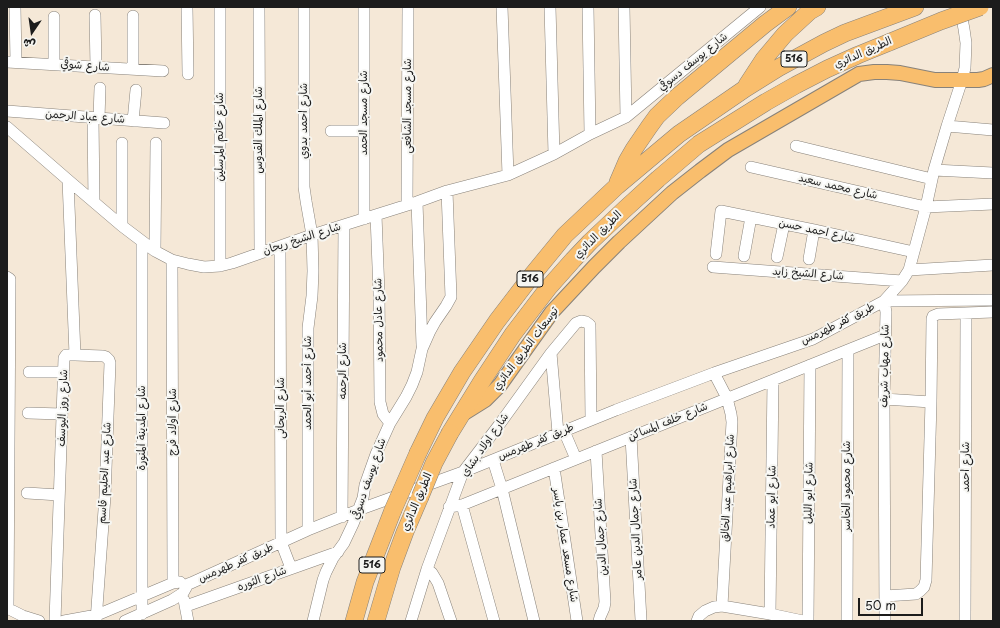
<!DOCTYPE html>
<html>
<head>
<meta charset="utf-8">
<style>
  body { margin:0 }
  #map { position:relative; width:1000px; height:628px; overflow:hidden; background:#f5e8d7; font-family:"Playpen Sans","Playpen Sans Arabic",sans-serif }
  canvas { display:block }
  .frame { position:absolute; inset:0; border:8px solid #1c1c1c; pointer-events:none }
  .north { position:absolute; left:12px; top:12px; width:40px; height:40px; -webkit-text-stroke:3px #f6f6f2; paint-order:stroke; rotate:193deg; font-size:11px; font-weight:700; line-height:16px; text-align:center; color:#1c1c1c }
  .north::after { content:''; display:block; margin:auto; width:14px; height:18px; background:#1c1c1c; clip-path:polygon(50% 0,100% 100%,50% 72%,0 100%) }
  .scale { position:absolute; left:858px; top:598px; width:65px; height:18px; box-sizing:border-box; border:2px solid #1c1c1c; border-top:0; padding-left:5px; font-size:12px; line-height:14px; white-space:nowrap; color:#1c1c1c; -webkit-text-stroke:3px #f6f6f2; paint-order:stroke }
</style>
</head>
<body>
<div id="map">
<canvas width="1000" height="628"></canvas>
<div class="frame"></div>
<div class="north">ش</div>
<div class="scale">50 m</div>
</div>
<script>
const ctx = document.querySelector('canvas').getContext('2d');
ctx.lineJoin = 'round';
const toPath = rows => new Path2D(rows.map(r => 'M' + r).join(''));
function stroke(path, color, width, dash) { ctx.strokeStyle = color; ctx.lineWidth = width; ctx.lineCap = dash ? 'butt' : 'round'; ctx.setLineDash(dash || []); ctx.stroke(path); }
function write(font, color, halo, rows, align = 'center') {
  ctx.font = font + ' "Playpen Sans","Playpen Sans Arabic",sans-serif'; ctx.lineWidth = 4; ctx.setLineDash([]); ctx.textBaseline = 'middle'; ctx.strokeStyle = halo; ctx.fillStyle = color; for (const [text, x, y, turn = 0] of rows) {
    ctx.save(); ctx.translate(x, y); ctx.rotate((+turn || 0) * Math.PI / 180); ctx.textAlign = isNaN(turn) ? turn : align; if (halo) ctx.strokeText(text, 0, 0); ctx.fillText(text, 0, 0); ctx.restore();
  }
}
const minor = toPath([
  [15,7,16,62],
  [187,7,188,74],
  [259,7,260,253],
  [304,7,304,187,306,201,312,235,313,271,312,296,308,328,308,530],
  [502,7,508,175],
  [550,7,554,154],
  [588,7,590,134],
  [624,7,626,117],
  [95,15,96,67],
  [133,16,133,69],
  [7,62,163,71],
  [54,64,54,17],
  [7,111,164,123],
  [93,118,94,202],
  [99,118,100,88],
  [133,121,136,90],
  [947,126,993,130],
  [7,127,68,180,122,226,155,251,172,260,188,264,204,267,220,266,232,263,312,235,417,202,447,191,508,175,554,154,590,134,626,117,760,7],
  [331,131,364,131],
  [796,146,932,179],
  [751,167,926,207,993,204],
  [934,170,993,173],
  [417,202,422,345],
  [407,205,408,7],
  [376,215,379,293,380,402,383,414,390,423],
  [364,219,364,7],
  [122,226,122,143],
  [142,242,142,614],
  [280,247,281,542,291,568],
  [155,251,156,143],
  [716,254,721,211,814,230,914,252],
  [744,256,751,217],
  [777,257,784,224],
  [809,259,814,230],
  [172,260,173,583],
  [220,266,220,7],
  [713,267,902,281],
  [909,270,993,265],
  [7,277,10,279,10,282,8,609],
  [884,301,886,312,884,399,885,621],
  [884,301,993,300],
  [551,353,558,433],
  [75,355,103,356,106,357,109,360,110,363,105,496,96,621],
  [29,372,64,372],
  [714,373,727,398,731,414,732,422,722,606],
  [884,399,931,402],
  [28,413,62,414],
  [564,431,576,459],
  [631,437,641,620],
  [596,451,605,602,604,608,600,617,599,621],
  [493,460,502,489,534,621],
  [554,468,577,621],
  [27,493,59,495],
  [462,505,494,621],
  [449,507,462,505,885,335],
  [342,517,344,225],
  [427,569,432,573,438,583,451,621],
  [885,596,916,594,920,591,924,587,926,580,931,402,932,319,933,316,938,314,993,312],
  [184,600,188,621],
  [186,606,338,552],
  [7,608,23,616,39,621],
  [770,614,773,380],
  [55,621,64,358,66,355,75,355,68,180],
  [64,621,97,615,173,583,180,582],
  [125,621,172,600,183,593,188,584,191,583,308,530,358,510,463,472,616,410,714,373,813,339,884,301,902,281,909,270,926,207,934,170,947,126,962,80,965,68,966,43,964,29,960,8],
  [313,621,323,580,326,572,333,558,344,543,353,524,363,498,365,485,376,454,390,423,406,397,412,385,417,372,422,349,430,331,435,322,446,306,451,297,447,191],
  [411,621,427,569,463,472,499,425,551,353,576,323,581,321,586,322,590,325,591,420],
  [697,621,699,616,705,611,714,607,722,606,770,614,803,621],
  [808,621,810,365],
  [847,621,848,350],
  [965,621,966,313]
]);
const major = toPath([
  [461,415,485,400,500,385,552,312,594,267,619,242,672,193,700,171,728,150,859,74,874,72,887,72,900,73,935,80,978,80,984,79,993,75]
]);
const highway = toPath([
  [747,85,764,59,785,34,810,11,817,7],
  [618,182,627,161,634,149,649,127,657,116,677,97,765,24,788,7],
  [450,433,482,381,513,334,549,287,573,260,590,242,625,209,658,179,699,144,766,102,796,85,827,69,858,55,890,42],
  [418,453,435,418,462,372,497,321,533,274,565,235,617,186,679,134,746,88,778,68,824,43,845,33,915,7],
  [354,621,365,582,393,510],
  [376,621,392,567,405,532,420,497]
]);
const highwayBridge = toPath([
  [890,42,941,21,980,7],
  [420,497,434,463,450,433],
  [393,510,418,453]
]);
const shields = [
  [794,59,26],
  [530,279,26],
  [372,565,26]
];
const shieldNames = [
  ["516",794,59],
  ["516",530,279],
  ["516",372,565]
];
const streetNames = [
  ["الطريق الدائري",863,53,-24],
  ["شارع يوسف دسوقي",693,62,-39],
  ["شارع شوقي",85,66,4],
  ["شارع مسجد الشافعى",408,106,-90],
  ["شارع مسجد الحمد",364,113,-90],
  ["شارع عباد الرحمن",85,117,4],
  ["شارع احمد بدوي",304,121,-90],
  ["شارع الملك القدوس",259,130,-90],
  ["شارع خاتم المرسلين",220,137,-90],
  ["شارع محمد سعيد",838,187,13],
  ["شارع احمد حسن",817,231,12],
  ["الطريق الدائري",598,235,-45],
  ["شارع الشيخ ريحان",302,239,-18],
  ["شارع الشيخ زايد",808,274,4],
  ["شارع عادل محمود",379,320,-91],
  ["طريق كفر طهرمس",838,324,-26],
  ["توسعات الطريق الدائري",526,349,-53],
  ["شارع مهاب شريف",885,366,-89],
  ["شارع الرحمه",343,371,-90],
  ["شارع أحمد أبو الحمد",308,383,-90],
  ["شارع روز اليوسف",63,408,-88],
  ["شارع الريحانى",281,408,-90],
  ["شارع اولاد فرج",173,422,-90],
  ["شارع خلف المساكن",668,422,-22],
  ["شارع المدينة المنورة",142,428,-90],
  ["طريق كفر طهرمس",536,442,-22],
  ["شارع اولاد بشاي",485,445,-55],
  ["شارع احمد",966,467,-90],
  ["شارع عبد الحليم قاسم",105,473,-87],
  ["شارع يوسف دسوقي",369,479,-71],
  ["شارع محمود الخاسر",847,486,-90],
  ["شارع ابراهيم عبد الخالق",728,488,-87],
  ["شارع ابو الليل",809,493,-89],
  ["شارع ابو عماد",772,497,-89],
  ["الطريق الدائري",417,502,-67],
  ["شارع جمال الدين عامر",636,529,-93],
  ["شارع جمال الدين",601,537,-94],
  ["شارع مسعد عمار بن ياسر",565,545,81],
  ["طريق كفر طهرمس",236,563,-24],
  ["شارع الثوره",262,579,-20]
];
stroke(minor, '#88827a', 12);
stroke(major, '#88827a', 16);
stroke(highway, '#88827a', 18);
stroke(minor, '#fff', 11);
stroke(major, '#f9be6d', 14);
stroke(highway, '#f9be6d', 17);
stroke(highwayBridge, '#88827a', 18, []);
stroke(highwayBridge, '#f9be6d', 17);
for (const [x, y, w] of shields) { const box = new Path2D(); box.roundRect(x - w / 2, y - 8, w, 16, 3); ctx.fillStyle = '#f6f6f2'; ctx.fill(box); stroke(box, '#1c1c1c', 1); }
write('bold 10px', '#1c1c1c', null, shieldNames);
write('11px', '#1c1c1c', '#f6f6f2', streetNames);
</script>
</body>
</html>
